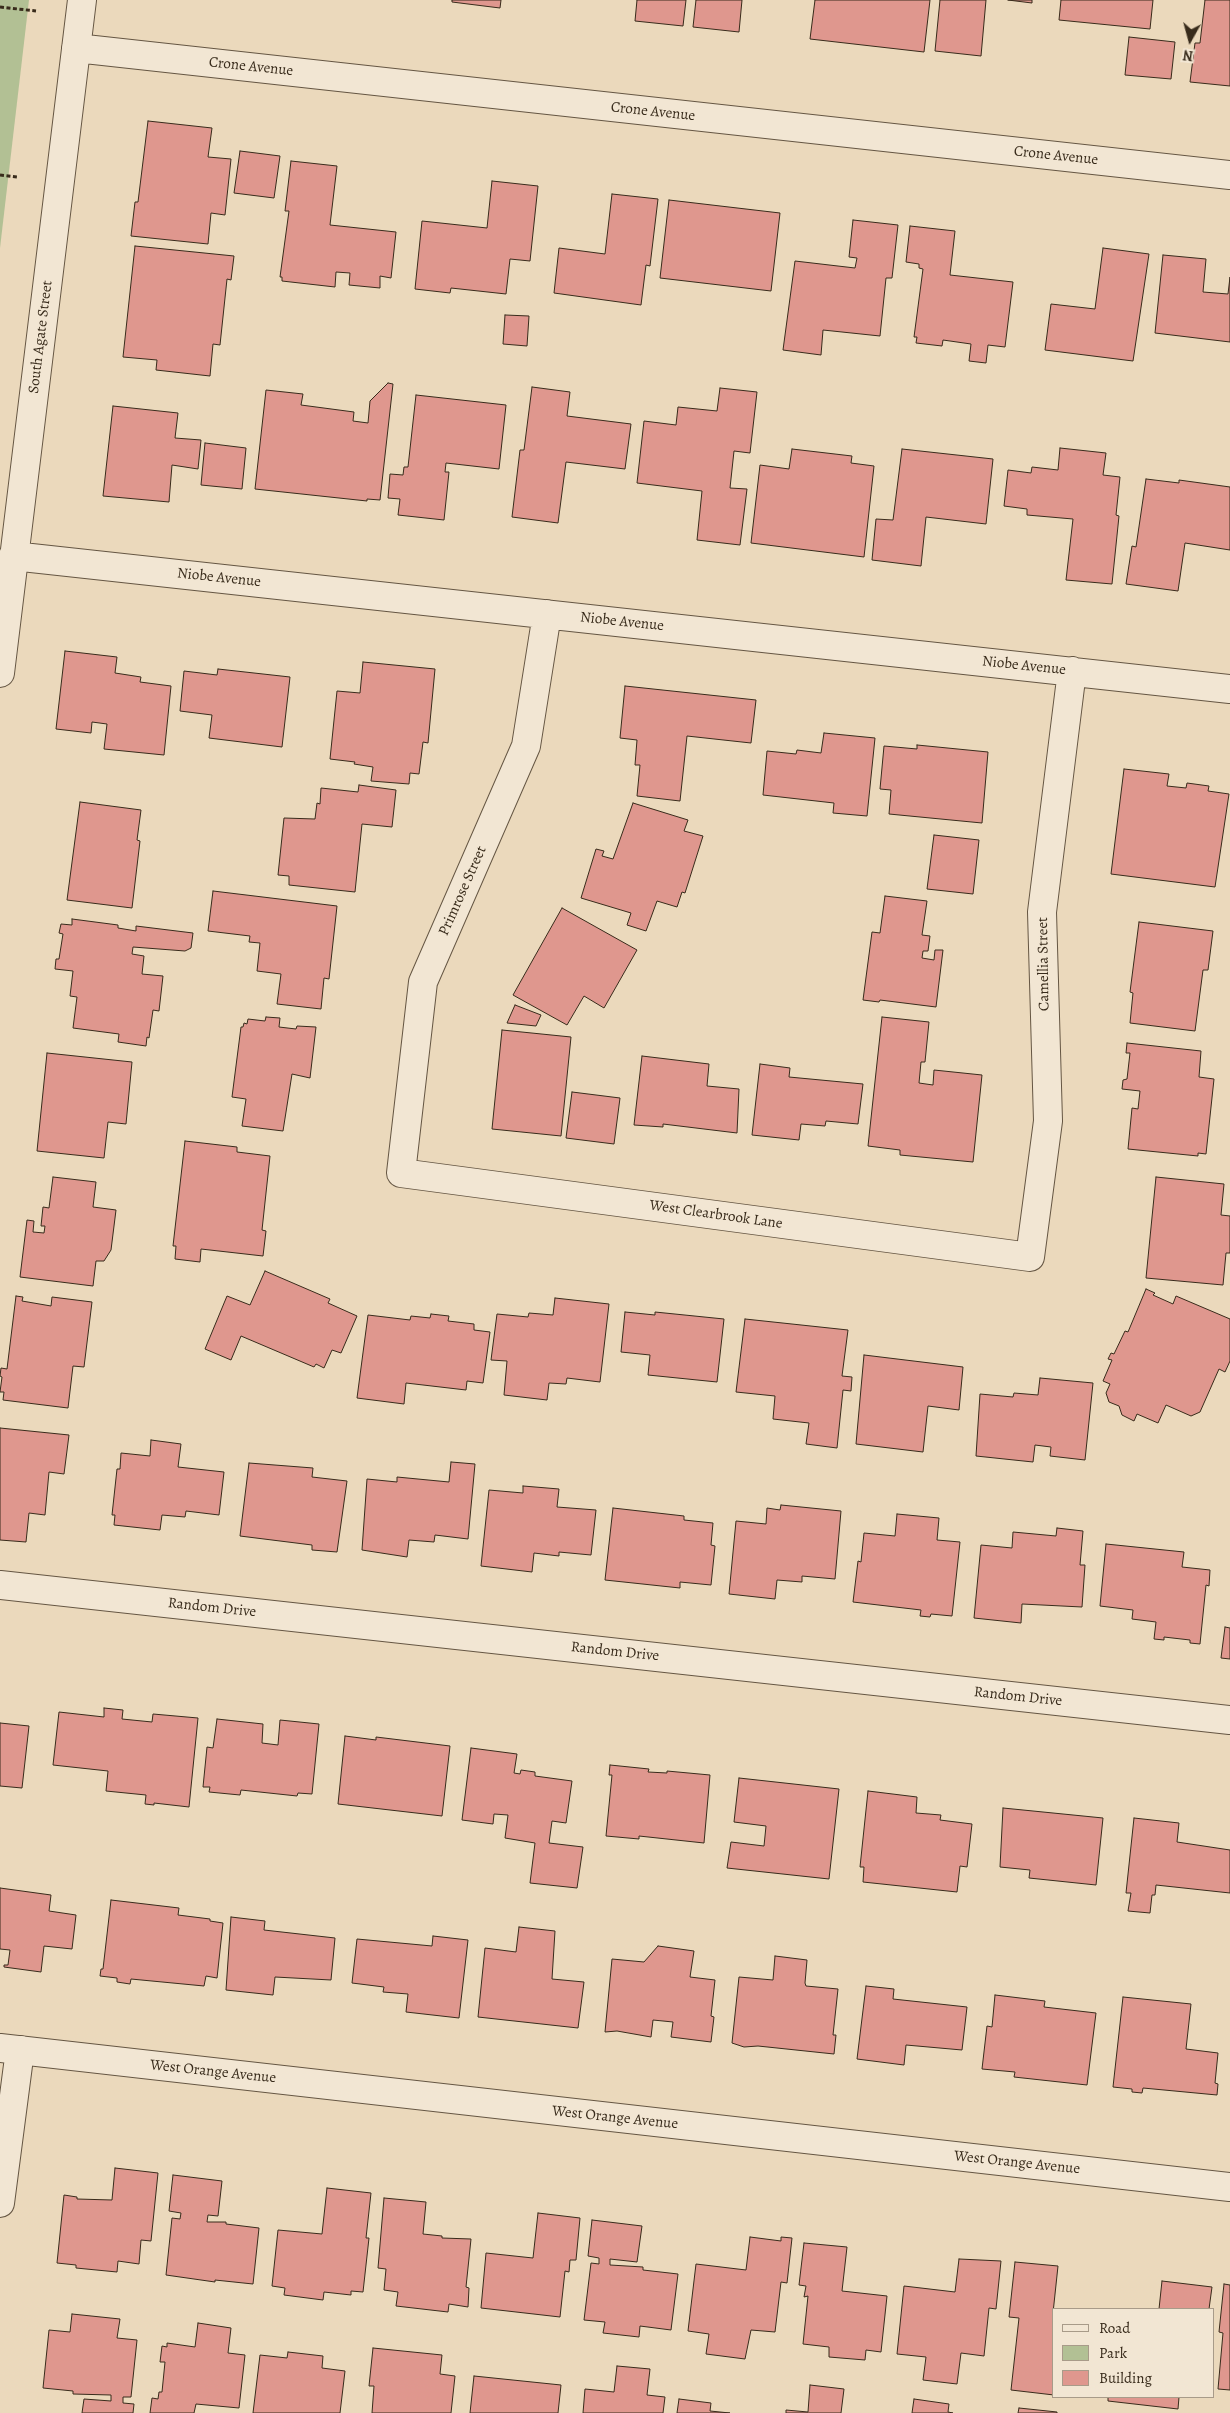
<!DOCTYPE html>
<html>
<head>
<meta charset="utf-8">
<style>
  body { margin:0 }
  #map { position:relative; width:1230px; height:2413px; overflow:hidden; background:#ebd9bc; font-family:Alegreya,serif }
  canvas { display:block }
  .legend { position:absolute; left:1052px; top:2308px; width:162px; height:90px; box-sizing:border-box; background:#f2e6d3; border:1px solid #a89b89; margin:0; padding:6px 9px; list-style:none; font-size:15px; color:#382b1b }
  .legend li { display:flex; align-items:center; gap:10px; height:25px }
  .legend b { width:25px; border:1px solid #a89b89 }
  .north { position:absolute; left:1165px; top:15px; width:50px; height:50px; -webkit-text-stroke:4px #f2e6d3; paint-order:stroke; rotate:187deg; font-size:14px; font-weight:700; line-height:20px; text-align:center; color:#382b1b }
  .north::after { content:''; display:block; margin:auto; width:18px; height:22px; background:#382b1b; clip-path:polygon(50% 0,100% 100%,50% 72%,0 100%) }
</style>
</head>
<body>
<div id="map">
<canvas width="1230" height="2413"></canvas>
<ul class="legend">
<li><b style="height:6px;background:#f2e6d3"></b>Road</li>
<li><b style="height:14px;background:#b2c094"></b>Park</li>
<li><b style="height:14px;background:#df978e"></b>Building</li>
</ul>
<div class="north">N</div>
</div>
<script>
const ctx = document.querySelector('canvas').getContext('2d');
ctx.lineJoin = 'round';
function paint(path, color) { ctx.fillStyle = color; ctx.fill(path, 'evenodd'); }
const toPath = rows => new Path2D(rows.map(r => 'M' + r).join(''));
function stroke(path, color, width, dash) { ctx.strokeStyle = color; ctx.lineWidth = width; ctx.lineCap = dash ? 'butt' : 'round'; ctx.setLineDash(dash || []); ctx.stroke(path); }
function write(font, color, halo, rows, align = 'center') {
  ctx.font = font + ' Alegreya,serif'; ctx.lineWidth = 4; ctx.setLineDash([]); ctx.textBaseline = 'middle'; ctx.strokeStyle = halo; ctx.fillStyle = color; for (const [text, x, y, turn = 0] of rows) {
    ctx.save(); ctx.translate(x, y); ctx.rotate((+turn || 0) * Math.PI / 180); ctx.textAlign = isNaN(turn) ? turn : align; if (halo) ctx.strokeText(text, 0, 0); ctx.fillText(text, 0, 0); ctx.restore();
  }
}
const green = toPath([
  [0,0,29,0,0,248]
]);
const building = toPath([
  [452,0,501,0,500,8,452,2,452,0],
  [637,0,686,0,683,26,635,21,637,0],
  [696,0,742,0,739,32,693,27,696,0],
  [815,0,930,0,924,52,810,39,815,0],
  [940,0,986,0,981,56,935,51,940,0],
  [1008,0,1032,0,1032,3,1008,0],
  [1061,0,1153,0,1150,29,1059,20,1061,0],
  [1205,0,1230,0,1230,86,1190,82,1195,43,1200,43,1205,0],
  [1129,37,1175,42,1171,79,1125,75,1129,37],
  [148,121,212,128,208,157,231,159,225,215,211,213,208,244,131,236,135,202,138,202,148,121],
  [240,151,280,156,274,198,234,193,240,151],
  [291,161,337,166,330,225,396,232,391,278,380,276,380,288,349,285,350,273,336,272,335,287,282,281,282,277,280,277,289,211,285,211,291,161],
  [492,181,538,186,530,261,510,259,506,294,451,288,450,293,415,289,422,221,487,228,492,181],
  [612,194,658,199,650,266,646,265,641,305,554,293,559,248,605,254,612,194],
  [669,200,780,213,771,291,660,278,669,200],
  [853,220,898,225,892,278,886,278,880,336,823,330,821,355,783,350,795,261,855,268,857,258,849,257,853,220],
  [910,226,955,231,950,275,1013,282,1005,347,988,345,986,363,969,361,971,344,943,340,942,346,916,343,917,337,914,337,923,269,919,268,919,264,906,262,910,226],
  [135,246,234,256,231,280,227,279,220,345,213,344,210,376,156,370,157,360,123,357,135,246],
  [1103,248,1149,254,1133,361,1045,350,1051,304,1095,309,1103,248],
  [1163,255,1206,259,1203,292,1228,294,1230,277,1230,342,1155,333,1163,255],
  [505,315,529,316,527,346,503,344,505,315],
  [388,383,393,384,380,500,367,499,367,501,255,489,266,390,303,394,301,405,354,412,353,421,368,423,370,401,388,383],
  [532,387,570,392,567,416,631,424,625,469,566,462,558,523,512,517,520,450,524,450,532,387],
  [720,388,757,392,750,453,734,451,730,488,747,489,740,545,697,540,702,491,637,483,644,421,676,425,678,407,717,411,720,388],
  [416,395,506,405,499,469,446,463,445,472,449,472,444,520,398,515,400,499,388,498,390,474,403,475,404,467,408,467,416,395],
  [113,406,178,413,175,438,201,440,198,469,172,465,169,502,103,496,113,406],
  [205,443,246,448,242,489,201,485,205,443],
  [1060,448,1106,453,1103,475,1120,477,1116,515,1119,516,1112,584,1066,580,1073,519,1027,515,1027,509,1004,506,1008,470,1031,473,1032,467,1058,470,1060,448],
  [792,449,852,456,851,463,874,466,864,557,751,543,760,465,789,469,792,449],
  [902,449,993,459,986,524,926,517,921,566,872,560,876,519,893,520,902,449],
  [1146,479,1179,483,1179,480,1230,487,1230,550,1185,543,1178,591,1126,584,1132,546,1136,547,1146,479],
  [65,651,117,657,115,673,141,677,140,682,171,686,164,755,104,749,107,724,92,722,91,733,56,729,65,651],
  [363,662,435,669,428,743,423,742,419,774,410,773,409,784,371,781,373,767,354,764,355,762,330,759,337,691,360,693,363,662],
  [218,669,290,677,282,747,209,738,212,715,180,711,184,671,217,675,218,669],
  [625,686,756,700,751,743,687,736,680,801,637,796,640,765,635,765,637,740,620,738,625,686],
  [824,733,875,738,867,816,833,813,834,803,763,795,767,751,796,754,797,750,821,753,824,733],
  [917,745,988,752,982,823,889,814,891,790,880,789,884,746,917,749,917,745],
  [1124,769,1169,774,1167,786,1186,788,1187,783,1209,786,1208,791,1229,794,1215,887,1111,874,1124,769],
  [359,785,396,790,392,827,362,824,355,892,289,885,289,876,278,875,284,818,315,819,317,803,320,804,321,788,358,792,359,785],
  [80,802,141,810,137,840,140,841,132,908,67,900,80,802],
  [633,803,688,820,684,831,703,836,685,893,682,892,677,907,657,901,646,931,627,925,631,913,581,898,596,849,604,851,602,856,613,859,633,803],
  [934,835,979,840,973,894,927,889,934,835],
  [213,891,337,906,329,979,324,978,321,1009,277,1004,281,974,257,971,260,943,249,942,250,936,208,931,213,891],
  [885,896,927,901,922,935,930,936,928,951,923,951,922,958,934,960,935,950,943,950,936,1007,880,1000,879,1002,863,1000,872,932,880,933,885,896],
  [562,908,637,950,604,1008,584,996,567,1025,513,995,562,908],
  [72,919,118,925,118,928,136,931,136,926,193,933,191,948,185,951,133,947,132,954,144,956,142,974,163,976,159,1011,153,1010,149,1038,147,1037,146,1046,118,1042,119,1034,73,1028,77,997,70,996,73,971,55,969,56,959,59,959,63,934,59,933,61,924,72,925,72,919],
  [1139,922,1213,931,1208,970,1203,970,1195,1031,1130,1023,1133,993,1130,992,1139,922],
  [515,1005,541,1015,536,1026,507,1023,515,1005],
  [266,1017,280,1018,279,1027,296,1029,297,1026,316,1027,310,1078,292,1074,283,1131,242,1126,246,1099,232,1097,241,1027,243,1027,244,1023,247,1024,248,1019,265,1021,266,1017],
  [882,1017,929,1022,925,1062,921,1062,919,1083,933,1085,934,1070,982,1075,973,1162,900,1155,900,1150,868,1146,882,1017],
  [502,1030,571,1037,561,1136,492,1129,502,1030],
  [1127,1043,1201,1051,1199,1077,1214,1079,1206,1154,1198,1153,1198,1156,1128,1149,1132,1108,1138,1109,1140,1091,1122,1089,1123,1080,1127,1079,1130,1053,1126,1053,1127,1043],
  [47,1053,132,1062,126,1124,108,1122,104,1158,37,1151,47,1053],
  [642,1056,709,1064,707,1086,739,1089,737,1133,663,1124,663,1127,634,1125,642,1056],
  [760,1064,790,1068,789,1077,863,1084,858,1124,826,1121,825,1126,801,1124,799,1140,752,1135,760,1064],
  [572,1092,620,1098,614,1144,566,1138,572,1092],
  [185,1141,237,1147,237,1152,270,1156,262,1230,266,1231,263,1256,201,1249,200,1262,175,1259,176,1246,173,1246,185,1141],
  [53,1177,96,1182,93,1207,116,1210,111,1250,104,1261,96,1261,93,1286,20,1277,27,1220,34,1221,33,1232,44,1233,45,1226,41,1226,43,1207,49,1208,53,1177],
  [1156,1177,1224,1184,1221,1215,1230,1216,1230,1253,1226,1253,1223,1285,1146,1278,1156,1177],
  [265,1271,330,1299,328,1303,357,1316,341,1353,332,1350,324,1368,316,1364,314,1367,241,1336,231,1360,205,1349,227,1296,250,1305,265,1271],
  [1146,1289,1155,1293,1153,1295,1173,1304,1176,1296,1230,1319,1230,1361,1225,1372,1219,1369,1200,1412,1191,1416,1166,1405,1158,1423,1137,1414,1134,1421,1122,1415,1119,1406,1109,1402,1106,1393,1110,1384,1103,1381,1112,1360,1108,1359,1111,1353,1114,1354,1125,1331,1128,1332,1146,1289],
  [16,1296,23,1297,22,1301,51,1306,52,1297,92,1302,84,1367,73,1366,68,1408,3,1400,4,1392,0,1392,2,1377,0,1376,1,1368,7,1369,16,1296],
  [555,1298,609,1304,600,1382,567,1378,566,1384,549,1383,547,1400,504,1395,507,1361,491,1360,497,1314,528,1317,529,1313,553,1315,555,1298],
  [625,1312,655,1315,655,1312,724,1319,717,1382,648,1375,650,1355,621,1352,625,1312],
  [431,1314,449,1316,448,1321,474,1324,474,1330,490,1332,483,1383,467,1381,466,1390,406,1383,404,1404,357,1398,368,1315,410,1320,411,1316,430,1318,431,1314],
  [745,1319,848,1330,842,1376,852,1377,851,1391,843,1390,837,1448,806,1444,809,1423,773,1419,775,1396,736,1392,745,1319],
  [864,1355,963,1367,959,1410,928,1406,923,1452,856,1444,864,1355],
  [1040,1378,1093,1383,1085,1460,1050,1456,1051,1447,1035,1445,1033,1462,976,1456,980,1394,1013,1397,1014,1393,1038,1395,1040,1378],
  [0,1428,69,1435,64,1474,49,1472,45,1515,29,1513,26,1542,0,1540,0,1428],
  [151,1440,181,1444,178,1467,224,1472,219,1515,186,1511,185,1517,162,1515,160,1530,114,1525,115,1515,112,1515,117,1469,120,1469,121,1453,150,1456,151,1440],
  [451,1462,475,1464,468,1539,435,1535,434,1542,409,1540,407,1557,362,1550,367,1479,397,1482,397,1477,449,1482,451,1462],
  [249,1463,313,1468,312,1477,347,1481,337,1552,312,1550,312,1545,240,1536,249,1463],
  [523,1486,559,1489,557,1507,596,1510,591,1555,559,1552,559,1556,534,1553,532,1572,481,1566,489,1490,523,1493,523,1486],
  [781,1505,841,1511,835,1579,802,1576,802,1582,777,1580,775,1599,729,1594,736,1521,766,1524,767,1508,780,1510,781,1505],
  [613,1508,684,1516,684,1520,713,1523,711,1545,715,1546,711,1585,680,1582,680,1588,605,1580,613,1508],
  [897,1514,939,1518,937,1540,960,1542,952,1616,931,1614,930,1617,920,1616,921,1610,853,1602,858,1561,861,1562,864,1533,895,1536,897,1514],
  [1057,1528,1083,1531,1080,1565,1085,1565,1082,1607,1022,1604,1021,1623,974,1618,981,1545,1012,1548,1013,1532,1056,1536,1057,1528],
  [1106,1544,1184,1552,1182,1567,1210,1570,1209,1586,1206,1585,1200,1644,1190,1643,1190,1640,1164,1637,1164,1640,1154,1639,1156,1622,1132,1619,1133,1610,1100,1606,1106,1544],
  [1225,1627,1230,1628,1230,1659,1221,1658,1225,1627],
  [104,1708,123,1710,122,1719,152,1722,153,1714,198,1718,189,1807,154,1803,154,1805,145,1804,146,1795,106,1791,108,1771,53,1765,59,1712,104,1717,104,1708],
  [217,1719,263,1724,262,1743,278,1745,280,1720,319,1724,312,1794,298,1793,297,1796,241,1790,240,1795,209,1792,210,1787,203,1787,207,1747,213,1748,217,1719],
  [0,1723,29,1726,22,1788,0,1786,0,1723],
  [345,1736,376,1740,376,1737,450,1746,442,1816,338,1804,345,1736],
  [471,1748,517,1754,514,1773,520,1774,521,1770,535,1772,535,1776,572,1781,566,1823,552,1821,549,1843,583,1847,577,1888,530,1883,535,1843,505,1838,508,1815,494,1814,493,1824,462,1820,471,1748],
  [610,1765,649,1769,648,1772,667,1773,667,1771,710,1775,704,1843,639,1836,639,1839,606,1836,612,1775,609,1775,610,1765],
  [739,1778,839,1789,829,1879,727,1868,731,1842,764,1846,766,1826,734,1822,739,1778],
  [868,1791,917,1797,916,1813,941,1815,940,1820,972,1824,967,1867,960,1866,957,1892,863,1882,864,1867,860,1867,868,1791],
  [1003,1808,1103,1818,1096,1885,1029,1878,1030,1870,1000,1867,1003,1808],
  [1134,1818,1179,1823,1177,1842,1230,1850,1230,1893,1156,1885,1155,1895,1152,1895,1150,1913,1128,1911,1131,1893,1126,1893,1134,1818],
  [0,1888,51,1895,49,1911,76,1915,72,1949,44,1946,41,1972,4,1967,4,1965,8,1965,10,1950,0,1949,0,1888],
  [111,1900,179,1908,178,1915,210,1919,210,1921,223,1923,217,1978,206,1976,204,1986,131,1979,130,1984,117,1982,117,1978,100,1976,101,1969,103,1969,111,1900],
  [231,1917,265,1921,264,1930,335,1938,331,1980,275,1977,273,1995,226,1990,231,1917],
  [519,1927,555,1931,552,1979,584,1982,578,2028,478,2017,485,1948,516,1952,519,1927],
  [433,1936,468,1940,459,2018,406,2012,408,1994,383,1992,384,1987,352,1983,357,1939,432,1946,433,1936],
  [658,1946,694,1951,690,1977,715,1980,711,2016,714,2017,711,2042,671,2037,673,2022,653,2020,651,2037,617,2031,605,2032,612,1959,644,1962,658,1946],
  [775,1956,807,1960,805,1983,806,1986,838,1989,833,2035,836,2035,834,2054,758,2046,744,2047,732,2043,739,1977,773,1980,775,1956],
  [866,1986,894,1989,893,1999,967,2007,962,2050,906,2045,904,2065,857,2059,866,1986],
  [995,1995,1045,2001,1044,2007,1096,2013,1087,2085,1014,2077,1015,2072,982,2069,987,2026,992,2027,995,1995],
  [1123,1997,1191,2004,1186,2049,1218,2053,1215,2083,1218,2084,1217,2095,1143,2088,1142,2093,1132,2092,1132,2089,1113,2087,1123,1997],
  [115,2168,158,2173,151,2241,141,2240,139,2264,118,2261,117,2272,76,2268,76,2265,57,2263,64,2195,77,2197,77,2199,112,2200,115,2168],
  [173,2175,222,2181,218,2216,208,2215,207,2222,226,2222,226,2224,259,2228,253,2284,215,2280,215,2282,166,2275,172,2218,180,2219,181,2213,169,2211,173,2175],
  [327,2188,371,2193,366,2238,369,2238,363,2292,351,2291,351,2295,324,2292,323,2300,284,2295,285,2288,272,2286,278,2230,322,2234,327,2188],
  [384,2198,426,2202,423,2234,442,2236,442,2238,471,2239,466,2287,469,2288,468,2307,449,2304,448,2312,396,2306,398,2292,384,2290,386,2269,378,2268,384,2198],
  [538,2213,580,2218,576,2260,570,2260,569,2272,565,2271,560,2317,481,2308,486,2253,533,2258,538,2213],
  [592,2220,642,2226,637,2262,610,2259,610,2265,643,2267,643,2270,678,2274,671,2330,640,2326,639,2337,603,2333,605,2322,584,2320,591,2263,599,2264,599,2258,588,2256,592,2220],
  [750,2237,781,2241,781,2237,792,2238,787,2283,781,2282,775,2332,751,2330,745,2359,706,2354,709,2334,688,2331,696,2264,746,2270,750,2237],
  [804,2243,847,2247,842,2291,887,2296,881,2352,866,2350,865,2360,829,2357,829,2347,803,2344,808,2296,804,2297,806,2286,799,2285,804,2243],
  [959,2259,1001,2261,996,2309,989,2308,984,2356,961,2353,957,2384,923,2380,926,2357,897,2354,904,2286,955,2292,959,2259],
  [1015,2262,1058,2266,1053,2313,1054,2395,1011,2390,1019,2318,1009,2317,1015,2262],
  [1162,2281,1212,2287,1209,2309,1159,2309,1162,2281],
  [1224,2284,1230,2285,1230,2390,1218,2389,1223,2333,1219,2332,1224,2284],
  [72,2314,120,2319,117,2338,137,2340,131,2397,123,2397,123,2403,134,2404,133,2413,82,2413,84,2399,111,2401,111,2395,73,2394,73,2391,43,2388,49,2330,70,2332,72,2314],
  [198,2323,231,2328,228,2353,245,2355,239,2408,196,2404,194,2413,150,2413,152,2398,158,2399,159,2392,162,2392,165,2362,160,2362,162,2346,167,2347,167,2343,195,2347,198,2323],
  [373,2348,442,2355,440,2374,455,2376,451,2413,372,2413,374,2386,369,2386,373,2348],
  [288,2352,323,2356,322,2368,345,2371,340,2413,253,2413,260,2355,287,2358,288,2352],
  [617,2366,650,2369,647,2395,665,2397,663,2413,583,2413,585,2389,614,2392,617,2366],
  [474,2376,561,2385,558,2413,470,2413,474,2376],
  [810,2385,844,2389,841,2413,786,2413,786,2410,808,2412,810,2385],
  [1108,2397,1179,2397,1178,2409,1108,2401,1108,2397],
  [679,2399,711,2403,710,2411,730,2413,677,2413,679,2399],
  [914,2399,949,2404,948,2412,953,2413,912,2413,914,2399],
  [1019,2408,1057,2412,1057,2413,1018,2413,1019,2408]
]);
const path = toPath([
  [0,7,36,11],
  [0,175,17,177]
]);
const minor = toPath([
  [76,48,1230,175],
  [13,556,1230,689],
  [547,614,526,746,423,982,401,1173,1030,1257,1048,1121,1042,912,1072,671],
  [0,673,82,0],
  [0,1585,1230,1720],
  [0,2203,20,2050]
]);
const tertiary = toPath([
  [0,2048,1230,2187]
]);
const streetNames = [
  ["Crone Avenue",251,67,6],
  ["Crone Avenue",653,112,6],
  ["Crone Avenue",1056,156,6],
  ["South Agate Street",41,337,-83],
  ["Niobe Avenue",219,578,6],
  ["Niobe Avenue",622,622,6],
  ["Niobe Avenue",1024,666,6],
  ["Primrose Street",463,891,-66],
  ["Camellia Street",1044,964,-91],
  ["West Clearbrook Lane",716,1215,8],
  ["Random Drive",212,1608,6],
  ["Random Drive",615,1652,6],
  ["Random Drive",1018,1697,6],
  ["West Orange Avenue",213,2072,6],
  ["West Orange Avenue",615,2118,6],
  ["West Orange Avenue",1017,2163,6]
];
paint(green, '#b2c094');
paint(building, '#df978e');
stroke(building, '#382b1b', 1);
stroke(minor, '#655643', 30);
stroke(tertiary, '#655643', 30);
stroke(path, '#382b1b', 3, [4, 2.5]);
stroke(minor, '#f2e6d3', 28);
stroke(tertiary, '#f2e6d3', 28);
write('15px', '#382b1b', '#f2e6d3', streetNames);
</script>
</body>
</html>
